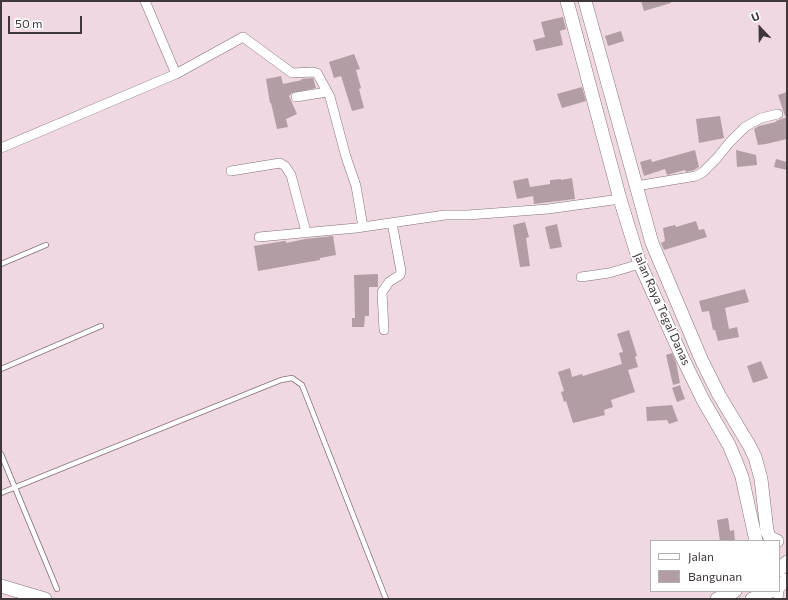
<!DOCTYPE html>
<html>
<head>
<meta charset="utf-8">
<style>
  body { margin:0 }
  #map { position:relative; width:788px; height:600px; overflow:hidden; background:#efd8e1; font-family:Commissioner,sans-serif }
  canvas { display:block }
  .frame { position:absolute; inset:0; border:2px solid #40373a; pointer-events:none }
  .legend { position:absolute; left:650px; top:540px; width:130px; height:52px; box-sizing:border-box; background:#fff; border:1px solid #b3afb0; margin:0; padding:5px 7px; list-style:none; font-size:12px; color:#40373a }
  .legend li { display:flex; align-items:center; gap:8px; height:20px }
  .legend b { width:20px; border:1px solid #b3afb0 }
  .north { position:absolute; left:740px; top:8px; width:40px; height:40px; -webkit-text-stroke:3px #fff; paint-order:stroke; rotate:338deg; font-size:11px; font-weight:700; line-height:16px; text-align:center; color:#40373a }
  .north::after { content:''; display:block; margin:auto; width:14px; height:18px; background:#40373a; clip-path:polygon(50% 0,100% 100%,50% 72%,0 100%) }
  .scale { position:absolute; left:8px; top:16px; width:74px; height:18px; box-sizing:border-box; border:2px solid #40373a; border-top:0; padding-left:5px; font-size:12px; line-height:14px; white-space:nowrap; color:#40373a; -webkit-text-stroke:3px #fff; paint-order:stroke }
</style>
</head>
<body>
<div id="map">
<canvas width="788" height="600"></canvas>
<div class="frame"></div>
<ul class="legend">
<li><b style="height:5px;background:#fff"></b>Jalan</li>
<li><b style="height:11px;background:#b29da5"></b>Bangunan</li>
</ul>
<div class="north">U</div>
<div class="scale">50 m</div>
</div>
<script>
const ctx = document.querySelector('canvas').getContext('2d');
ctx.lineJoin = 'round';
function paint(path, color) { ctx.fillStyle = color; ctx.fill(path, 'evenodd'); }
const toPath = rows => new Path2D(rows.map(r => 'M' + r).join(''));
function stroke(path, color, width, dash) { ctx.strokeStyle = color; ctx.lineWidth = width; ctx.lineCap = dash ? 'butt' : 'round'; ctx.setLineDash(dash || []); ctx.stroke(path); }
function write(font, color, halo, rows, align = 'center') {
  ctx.font = font + ' Commissioner,sans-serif'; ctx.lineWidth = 3; ctx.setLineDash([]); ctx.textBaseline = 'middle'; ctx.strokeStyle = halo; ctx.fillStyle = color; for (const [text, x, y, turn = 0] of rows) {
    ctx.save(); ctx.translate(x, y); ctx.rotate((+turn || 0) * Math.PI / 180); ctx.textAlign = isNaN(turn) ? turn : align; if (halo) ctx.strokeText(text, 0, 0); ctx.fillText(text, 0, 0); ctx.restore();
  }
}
const building = toPath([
  [641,1,671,1,671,3,644,11],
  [563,17,566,29,560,31,563,45,536,51,533,40,545,37,541,22],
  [621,31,624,41,608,46,605,36],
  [354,54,360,69,356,70,361,88,359,89,364,108,352,111,341,76,334,78,329,62],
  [281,76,283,84,302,80,301,79,313,78,316,88,292,93,289,96,297,114,286,119,288,127,277,129,271,103,270,103,266,79],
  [582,87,586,101,562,108,557,94],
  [787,92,787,116,785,116,778,95],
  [720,116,724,138,699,143,696,119],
  [787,117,787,139,766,144,758,145,754,129,759,126,776,122,776,121],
  [695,150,699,167,694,170,686,172,685,170,667,175,665,169,644,176,640,162,651,159,652,162],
  [736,150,756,155,757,165,737,167],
  [776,159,787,162,787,170,774,167],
  [528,178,530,187,550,184,550,180,561,179,561,180,572,178,575,199,534,204,533,196,517,199,513,181],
  [696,221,699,230,704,229,707,237,664,250,661,243,665,241,663,228,675,225,676,227],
  [525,222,529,237,526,238,530,266,520,267,513,225],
  [557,224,562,247,550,249,545,227],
  [333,236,336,255,320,258,320,260,258,271,254,246,284,241,286,241,286,243,305,239],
  [378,274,378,287,369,287,369,316,365,316,364,327,352,327,352,318,355,318,354,275],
  [745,289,749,302,725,308,729,329,737,327,739,337,718,341,715,330,713,330,709,311,702,312,699,301],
  [629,330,634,346,637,356,635,357,638,367,628,370,635,392,611,400,613,407,604,410,605,415,573,423,566,401,564,402,561,392,564,391,558,372,570,368,572,377,582,374,583,376,622,364,619,353,623,352,617,334],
  [672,353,676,362,680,383,673,385,666,355],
  [761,361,768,378,753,383,747,366],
  [680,385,685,399,677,402,672,388],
  [672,405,678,421,669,424,667,420,647,421,646,407],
  [728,518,730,531,734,530,735,541,720,541,717,520]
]);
const lane = toPath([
  [1,264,46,245],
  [1,369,101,326],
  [1,454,57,589],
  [1,493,281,380,292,378,302,385,386,599]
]);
const street = toPath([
  [176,74,243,37,292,73,313,72,317,73,330,97,346,157,356,186,363,227],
  [296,97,327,92],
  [1,148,176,74,145,1],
  [231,171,280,163,285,166,291,175,306,232],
  [636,186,696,176,703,172,717,158,729,143,745,127,761,118,778,114],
  [259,237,356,228,445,215,468,215,548,209,620,199],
  [581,277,609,273,640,264],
  [384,330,382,292,389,282,400,275,401,271,392,223],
  [778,599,779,591]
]);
const secondary = toPath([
  [567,1,620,199,640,264,683,359,703,400,729,445,737,464,742,477,756,541],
  [585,1,652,243,702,361,719,395,749,445,755,457,761,479,767,531,770,538,777,541],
  [779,570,787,562],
  [1,586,45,599],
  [779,586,787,580],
  [717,599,735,591],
  [752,599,771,591]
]);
const streetNames = [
  ["Jalan Raya Tegal Danas",662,309,66]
];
paint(building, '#b29da5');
stroke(lane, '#857078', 6);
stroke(street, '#857078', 10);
stroke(secondary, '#857078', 14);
stroke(lane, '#fff', 4.5);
stroke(street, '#fff', 9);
stroke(secondary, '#fff', 13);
write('12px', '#40373a', '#fff', streetNames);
</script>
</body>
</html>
